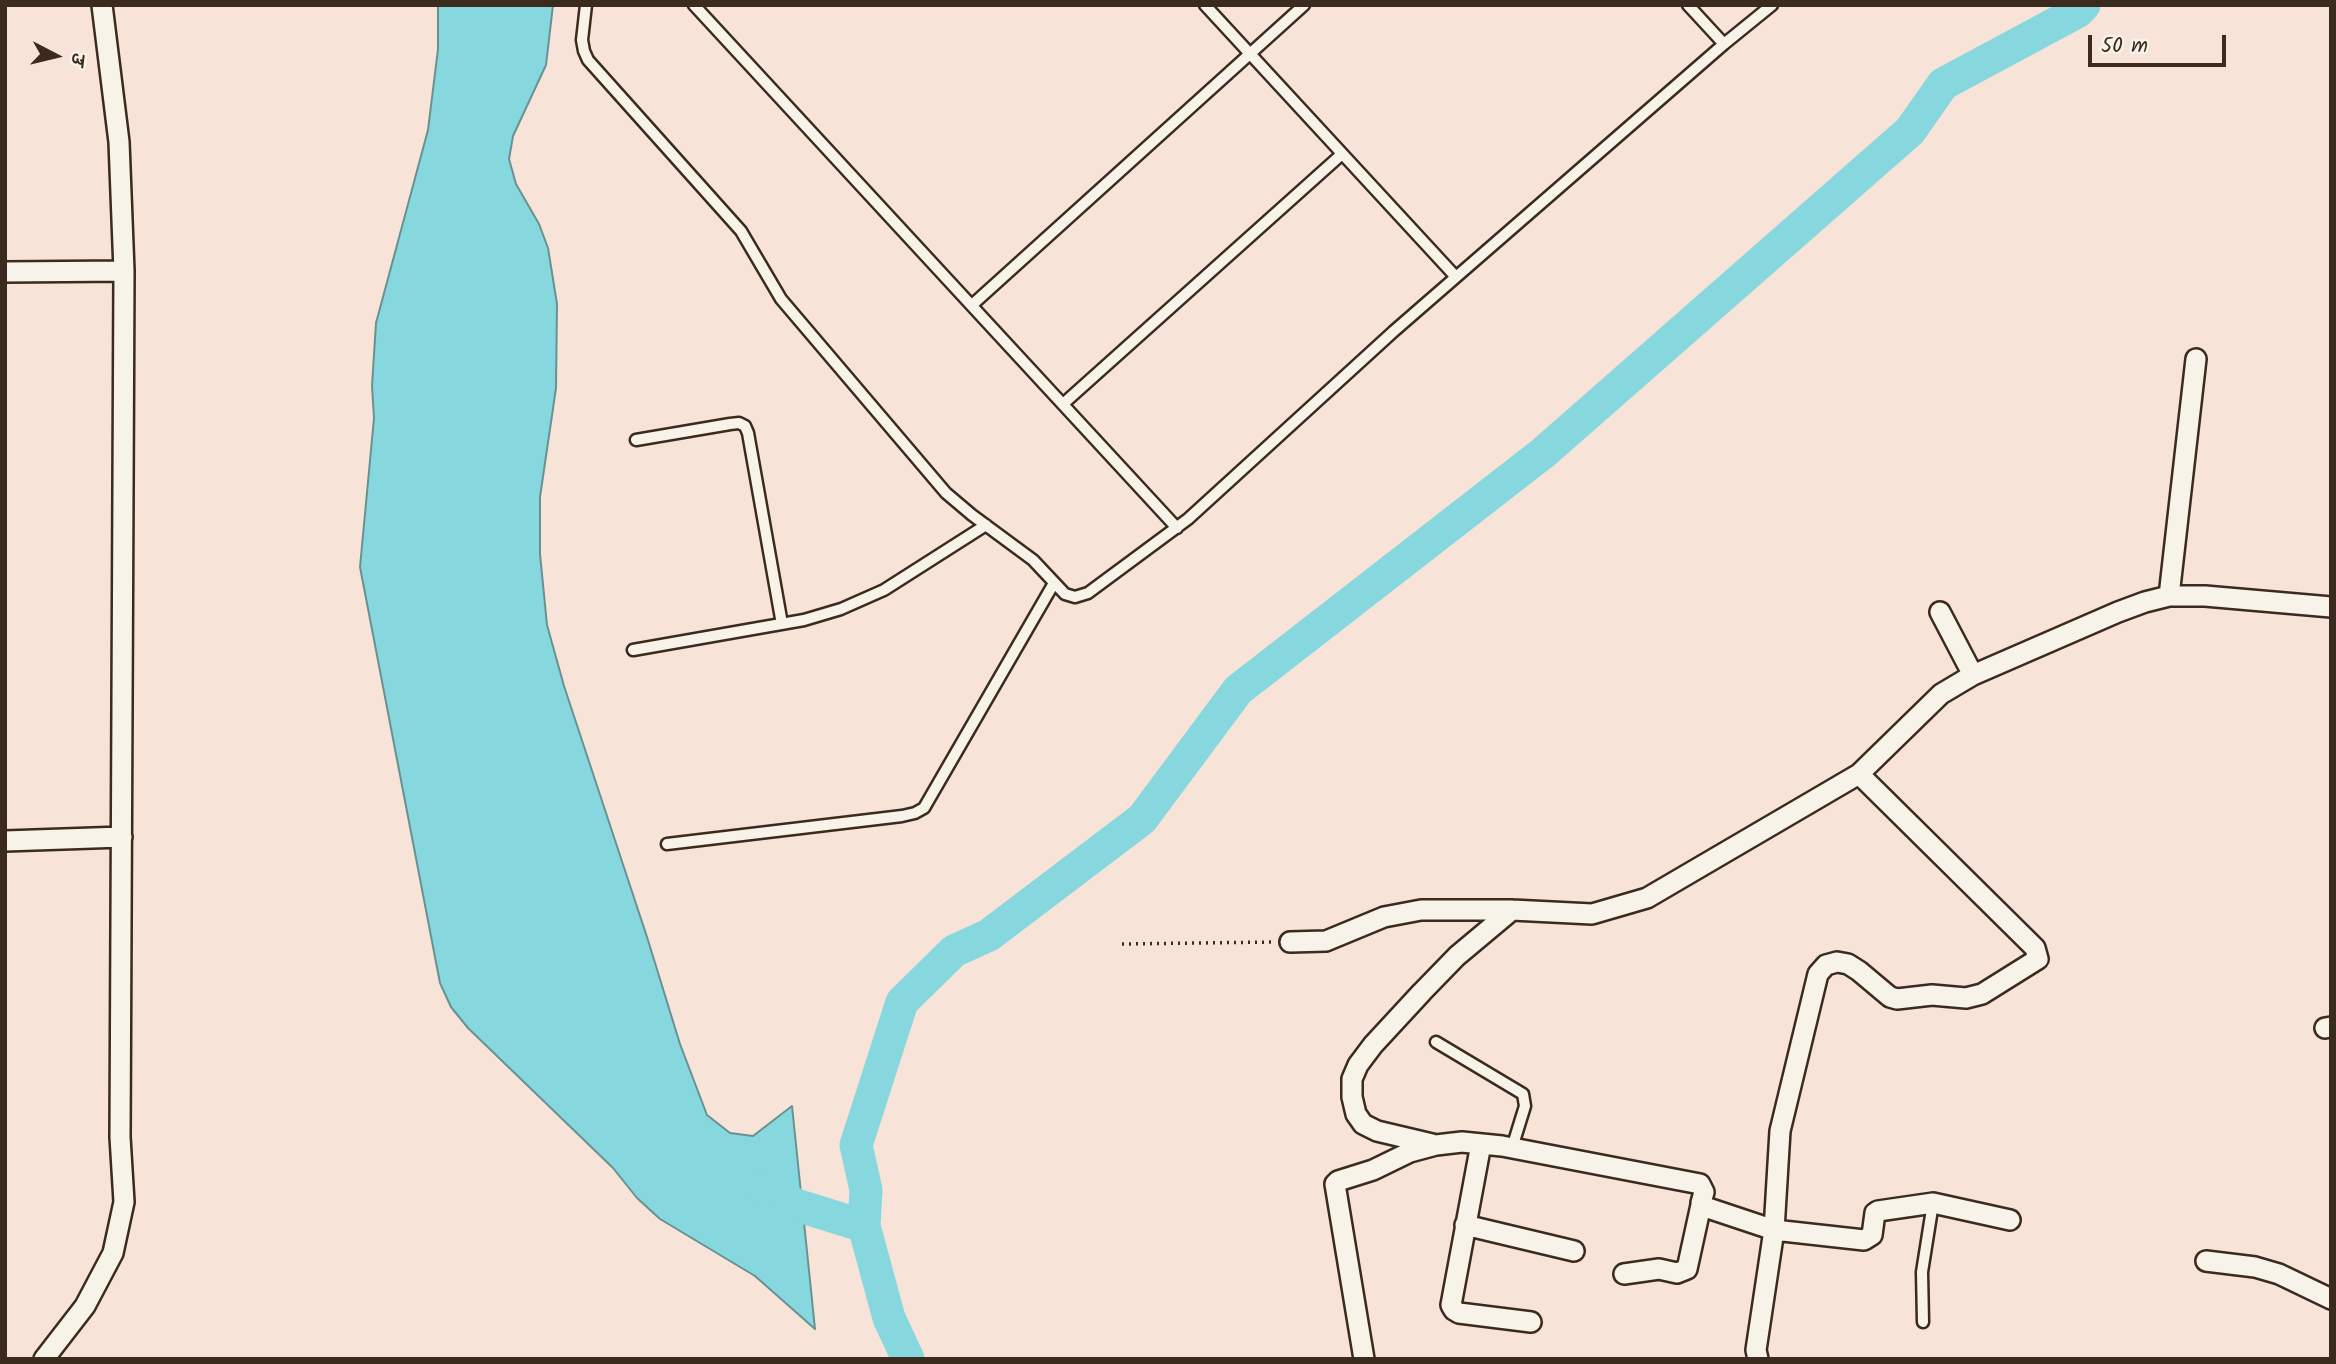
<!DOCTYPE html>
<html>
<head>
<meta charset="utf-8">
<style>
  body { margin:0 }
  #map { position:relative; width:2336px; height:1364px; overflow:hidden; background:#f7e3d8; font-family:Kalam,"Playpen Sans Deva",sans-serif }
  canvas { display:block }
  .frame { position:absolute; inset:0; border:7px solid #3b2a1e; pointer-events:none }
  .north { position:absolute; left:21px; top:21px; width:70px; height:70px; -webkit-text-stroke:5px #f7f3e8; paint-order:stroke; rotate:97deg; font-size:19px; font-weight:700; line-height:28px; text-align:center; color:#3b2a1e }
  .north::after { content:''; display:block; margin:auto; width:24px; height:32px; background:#3b2a1e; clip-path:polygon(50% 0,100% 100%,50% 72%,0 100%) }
  .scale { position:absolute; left:2088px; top:35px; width:138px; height:32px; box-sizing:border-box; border:4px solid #3b2a1e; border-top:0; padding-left:9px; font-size:21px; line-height:24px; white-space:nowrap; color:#3b2a1e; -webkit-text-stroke:5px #f7f3e8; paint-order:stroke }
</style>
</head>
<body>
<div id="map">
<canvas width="2336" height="1364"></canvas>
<div class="frame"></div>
<div class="north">उ</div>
<div class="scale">50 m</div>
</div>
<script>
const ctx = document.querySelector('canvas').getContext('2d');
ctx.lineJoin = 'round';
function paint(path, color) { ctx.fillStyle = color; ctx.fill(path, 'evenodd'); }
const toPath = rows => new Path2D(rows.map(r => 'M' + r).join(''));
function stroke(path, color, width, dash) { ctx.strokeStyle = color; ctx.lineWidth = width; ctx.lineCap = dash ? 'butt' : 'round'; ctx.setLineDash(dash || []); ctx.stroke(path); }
const water = toPath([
  [438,5,553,5,546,65,513,136,509,159,516,184,539,224,548,248,557,304,556,388,540,497,540,554,547,625,564,686,647,937,680,1044,707,1115,730,1133,753,1136,792,1106,815,1329,755,1276,660,1219,637,1198,613,1168,468,1028,451,1007,440,983,360,567,374,418,372,386,376,323,428,130,438,49,438,5]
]);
const river = toPath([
  [763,1185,796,1205,864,1226],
  [908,1359,889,1318,864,1226,866,1190,856,1145,902,1002,954,951,989,935,1142,819,1238,690,1543,453,1910,131,1943,84,2077,12,2084,5]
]);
const path = toPath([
  [1122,944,1274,942]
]);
const service = toPath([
  [586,5,582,40,584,51,588,60,741,231,781,299,946,493,972,515,1033,560,1065,594,1075,597,1088,593,1188,519,1394,331,1724,44,1772,5],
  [694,5,1177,528],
  [1205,5,1456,277],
  [1688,5,1724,44],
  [972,305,1304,5],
  [1063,404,1342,154],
  [636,440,730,424,739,423,745,426,748,433,782,624],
  [633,650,804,620,841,609,884,590,986,525],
  [667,844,902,816,915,813,924,808,1054,583],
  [1436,1042,1523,1094,1525,1106,1512,1148],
  [1923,1322,1922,1272,1933,1203]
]);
const minor = toPath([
  [5,272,124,271],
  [2169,596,2196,359],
  [1940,612,1973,675],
  [5,841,122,837],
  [1290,942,1326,941,1384,917,1421,910,1512,910,1592,914,1647,898,1859,774,1941,694,1973,675,2118,612,2145,602,2169,596,2205,596,2331,607],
  [2325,1028,2331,1027],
  [1432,1144,1377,1131,1363,1124,1356,1114,1352,1097,1352,1079,1358,1065,1373,1045,1422,992,1457,956,1512,910],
  [1481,1144,1451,1305,1454,1310,1459,1313,1531,1322],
  [1465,1225,1574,1251],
  [2206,1261,2255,1267,2279,1274,2331,1299],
  [1624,1274,1659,1269,1677,1273,1687,1269,1701,1205],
  [44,1359,85,1306,113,1253,124,1202,120,1137,124,271,119,142,102,5],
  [1364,1359,1335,1184,1338,1181,1373,1170,1410,1152,1436,1145,1462,1142,1502,1146,1700,1184,1704,1192,1701,1203,1702,1206,1774,1230,1864,1240,1872,1235,1875,1213,1878,1211,1933,1203,2010,1220],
  [1758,1359,1756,1350,1774,1230,1780,1131,1818,974,1826,965,1837,962,1848,964,1859,971,1890,997,1897,999,1932,995,1966,998,1982,994,2038,959,2035,948,1859,774]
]);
paint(water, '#86d8de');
stroke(water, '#689291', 2);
stroke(river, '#86d8de', 33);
stroke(service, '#3b2a1e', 15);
stroke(minor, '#3b2a1e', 24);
stroke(path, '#3b2a1e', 3.5, [2, 5]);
stroke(service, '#f7f3e8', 10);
stroke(minor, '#f7f3e8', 19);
</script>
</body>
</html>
